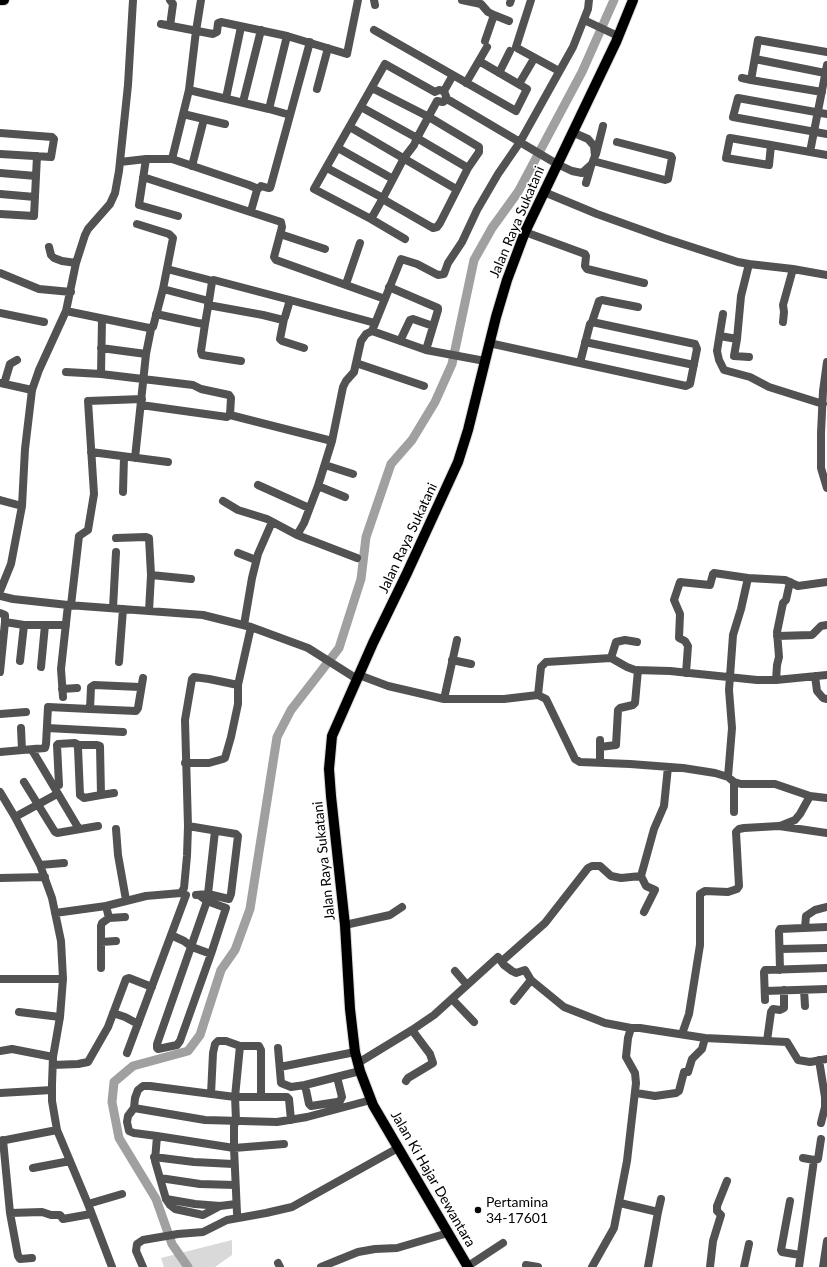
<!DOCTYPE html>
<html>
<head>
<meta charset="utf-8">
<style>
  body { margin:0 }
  canvas { display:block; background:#fff }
</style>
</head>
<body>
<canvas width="827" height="1267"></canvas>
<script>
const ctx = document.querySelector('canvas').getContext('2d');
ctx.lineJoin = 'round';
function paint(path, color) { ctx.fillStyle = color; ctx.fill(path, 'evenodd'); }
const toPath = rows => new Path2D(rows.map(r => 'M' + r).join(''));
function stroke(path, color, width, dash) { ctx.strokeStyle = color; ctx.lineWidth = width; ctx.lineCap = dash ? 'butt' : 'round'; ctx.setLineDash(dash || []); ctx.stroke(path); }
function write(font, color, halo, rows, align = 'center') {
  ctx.font = font + ' Lato,sans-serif'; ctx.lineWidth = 3; ctx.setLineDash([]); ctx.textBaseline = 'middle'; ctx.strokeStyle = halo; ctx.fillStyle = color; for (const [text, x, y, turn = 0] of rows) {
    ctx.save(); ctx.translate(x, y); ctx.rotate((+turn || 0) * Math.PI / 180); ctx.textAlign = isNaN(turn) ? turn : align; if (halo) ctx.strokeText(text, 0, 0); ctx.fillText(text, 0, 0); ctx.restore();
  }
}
const green = toPath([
  [232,1240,232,1255,215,1267,164,1267,161,1258]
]);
const river = toPath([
  [188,1267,172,1244,156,1199,119,1138,112,1102,114,1082,133,1066,188,1051,200,1035,221,970,235,950,250,909,277,737,291,710,339,648,361,579,366,537,391,464,412,440,435,402,452,364,474,260,492,228,518,192,582,72,614,0]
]);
const minor = toPath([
  [170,0,173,4,170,26],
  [374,0,375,5],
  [462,0,481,4,488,12,494,15,485,41],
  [531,0,516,47,517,48,559,71],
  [510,3,511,0],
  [494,15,509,21],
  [584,20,618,36],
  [161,24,213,34,217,32,218,23,221,22,287,36,347,54,358,0],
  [374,30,516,111,527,89,479,61],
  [755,59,825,73],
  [499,73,510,51],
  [742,78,751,80],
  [466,83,487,47],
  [519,84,532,62],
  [372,88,429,117,479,147,479,152,468,168],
  [317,89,328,48],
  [189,90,269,109,290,115],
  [444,91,453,75],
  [822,92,751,80,758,40,827,52],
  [226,98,241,27],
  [243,102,261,30],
  [361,107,417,138,468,168,440,223,437,227,433,228,386,201,383,198,404,158,414,145,417,138,437,101,443,102,447,99,557,164,572,171,582,173,592,164,595,156,594,146,588,139,572,132],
  [269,109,287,36],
  [183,114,225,124],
  [827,114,738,98,733,117,827,134],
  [350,127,456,189],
  [0,133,52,137,54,139,51,157,0,154],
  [771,145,769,165,726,158,730,138,771,145,827,155],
  [338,148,393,179],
  [810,152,827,65],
  [596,154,603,126],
  [146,159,139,205,178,216],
  [172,159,189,90,196,31,201,0],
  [593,161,665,180,668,179,672,158,671,156,617,142],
  [120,162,146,159,172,159,249,185,256,188,257,190,251,211],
  [192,166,204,119],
  [327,168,383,198,371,219,405,239],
  [0,173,36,176],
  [143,177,281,222,282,227,274,257,276,260,385,299],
  [586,183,591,166],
  [257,190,261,186,268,188,270,188,271,185,310,42],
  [544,192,597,214,664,238,738,262,749,264,793,269,827,275],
  [0,194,35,197],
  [0,214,34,216,37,156],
  [371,219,314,189,385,64,435,92,439,90,444,91,447,99],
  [525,232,585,254,586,256,585,266,587,269,644,283],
  [280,234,325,249],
  [49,247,51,255,54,258,62,261,76,263],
  [167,269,213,281],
  [0,273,39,289,71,292],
  [346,284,360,243],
  [389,287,438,308,438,310,426,350],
  [163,289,209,301,212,282,214,280,290,300],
  [208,305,263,315,283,320,285,317,290,300,375,323],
  [66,311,149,328,153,327,163,289,173,238,169,234,137,224],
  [0,313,44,322],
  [156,314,198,323,205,324,209,301],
  [723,314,717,351,719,360,724,370,750,377,769,387,823,404],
  [102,319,101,374,193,385,201,389,229,395,231,398,230,415,227,417,141,405],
  [284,319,280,339,282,341,304,348],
  [592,322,599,301,602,300,638,307],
  [783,322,784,312,783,305,793,269],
  [205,324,201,351,202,355,241,361],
  [372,331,426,350,485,361],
  [720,336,737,339,734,356,749,357],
  [737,339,741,296,749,264],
  [400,341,410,320,413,319,433,326],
  [585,342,694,365],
  [489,343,580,363,686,386,690,384,697,349,695,344,592,322,590,324,580,363],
  [101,348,146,354],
  [827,362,823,391,821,433,821,468,827,488],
  [356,363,424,386],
  [66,372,101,374],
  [0,383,32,390],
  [4,384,10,364,17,360],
  [230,415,332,441],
  [91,452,168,462],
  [135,458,146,354,151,329],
  [325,465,353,474],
  [258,485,309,508],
  [318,486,345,497],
  [123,492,124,457],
  [0,500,22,506],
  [223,501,238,510,267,519,297,535,304,523,318,486,332,441,343,387,346,381,354,372,361,341,366,334,372,331,401,259,417,264,438,275,444,274,448,263,462,242,477,210,498,174,520,142,573,47,588,9,589,0],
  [297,535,357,558],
  [116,538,146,537,149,538,151,575,149,611],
  [238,553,256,560],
  [151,575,191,579],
  [748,578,785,580,798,586,827,582],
  [0,591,11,564,22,506,25,449,32,390,39,370,66,311,76,263,85,235,88,229,110,204,115,193,119,171,128,85,133,0],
  [0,596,13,599,68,605,203,615,251,627,308,648,357,679],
  [71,605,79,536,88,530,94,494,88,401,142,399],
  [113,608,116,552],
  [0,613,5,615,5,622,24,625,66,625],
  [244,625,252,578,258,554,272,522],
  [777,636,812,635,821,626,827,625],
  [611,658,616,642,625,640,637,642],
  [452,660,471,664],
  [20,661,24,625],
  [119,662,123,609],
  [41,667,45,625],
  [0,672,5,622],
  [686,673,688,646,685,641,679,638,680,614,674,600,680,582,710,585,713,574,714,573,748,578,741,609,733,635,729,690,732,728,728,777],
  [359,675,388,686,444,699,504,699,538,695,546,699,575,759,580,762,630,764,683,768,715,773,728,777,734,782,741,784,775,784,810,796,827,798],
  [815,676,817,691,823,698,827,699],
  [776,680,777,665,779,657,777,632,783,603,786,600,790,582],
  [62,689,77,688],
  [538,695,541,667,546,662,611,658,627,667,635,670,670,671,757,680,776,680,827,675],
  [63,697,61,669,68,605],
  [444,699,457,640],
  [90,709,136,711,138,708,143,678],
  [0,714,26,712],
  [21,728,22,750],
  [47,728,123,732],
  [600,747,616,745,618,710,620,708,633,705,635,703,638,670],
  [32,750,79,829],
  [0,752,45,748,46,744,48,707,90,709,91,687,94,685,140,687],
  [600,762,600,740],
  [185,763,209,763,223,759,225,758,231,737,238,704,238,685],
  [24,782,55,832,57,833,98,826],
  [734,782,734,812],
  [59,785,57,745,58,744,75,743,77,744,78,748,80,795,84,798,101,795,100,746,97,745,77,745],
  [0,792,15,817,40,865,52,898,61,941,63,979,60,1017,53,1057,52,1084,52,1101,57,1130,88,1204,112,1267],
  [101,795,114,793],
  [15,817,57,794],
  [188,826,236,834,238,836,231,894,229,899,208,894,196,895],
  [780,826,795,820,800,814,810,796],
  [116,829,118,855,126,900],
  [40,865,64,863],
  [641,876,654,829,664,806,668,767],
  [0,878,45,877],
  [208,894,215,831],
  [199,895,207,901,157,1044,157,1048,158,1049,177,1045,180,1041,211,954,226,908,207,901],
  [55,913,106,906,146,896,181,893,184,888,187,856,188,826,185,720,192,679,194,677,209,679,238,685,251,627],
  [109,918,125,917],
  [345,925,390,915,402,907],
  [805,928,806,916,815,910,827,907],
  [171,935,184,941,192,947,211,954],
  [101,942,116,941],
  [780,949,827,948],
  [502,961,545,923,588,868,592,866,600,866,611,876,621,878,641,876,646,886,655,890,644,912],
  [101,968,101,926,102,923,109,918,106,906],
  [780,970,779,931,780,929,827,927],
  [455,971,467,985],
  [0,979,63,979],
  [804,990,805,1006],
  [765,991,827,989],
  [452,999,474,1022],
  [765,1000,764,972,765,970,827,968],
  [514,1001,531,980],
  [19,1012,60,1017],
  [113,1013,125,1017,138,1024],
  [682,1034,689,1014,700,945,700,894,705,891,728,892,737,889,739,886,736,832,739,829,744,828,779,826,827,833],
  [767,1041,771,1012,773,1009,780,1010,784,1008,784,990],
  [278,1048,281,1083,291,1087,305,1085,360,1071],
  [0,1051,12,1049,53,1057],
  [127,1053,186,895],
  [819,1060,825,1097,825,1107,821,1123],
  [358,1063,412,1030,434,1015,498,957,504,965,512,971,516,973,525,970,531,980,564,1007,605,1023,631,1028],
  [53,1065,78,1064,88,1062,108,1027,126,979,129,978,152,987],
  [280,1067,355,1052],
  [406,1081,408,1078,433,1063,430,1054,412,1030],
  [305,1085,309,1104,311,1106,337,1102,340,1101,342,1097,337,1077],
  [0,1093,52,1090],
  [636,1093,655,1096,676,1093,679,1091,684,1072,688,1072,692,1059,702,1049,705,1038],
  [211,1094,213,1053,215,1044,218,1041,226,1041,240,1046,259,1046,261,1050,261,1097],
  [134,1108,135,1098,138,1090,143,1086,150,1086,235,1097,287,1097,289,1099,291,1120],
  [157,1136,134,1133,129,1131,127,1122,128,1116,134,1108,205,1120,277,1122,307,1117,371,1100],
  [3,1140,10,1213,18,1256,20,1259,32,1258],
  [0,1141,57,1130],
  [154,1157,194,1162,233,1164],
  [803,1158,814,1160,818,1159,821,1139],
  [33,1168,70,1161],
  [160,1178,200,1184,235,1185],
  [166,1199,195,1204,220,1206,236,1204],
  [790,1201,781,1250,782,1252,800,1255],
  [620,1203,658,1212],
  [88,1204,122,1194],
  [220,1206,203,1215,175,1209,170,1205,166,1199,155,1161,157,1136,234,1148,284,1144],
  [10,1213,42,1212,51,1215,60,1215,63,1219,91,1214],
  [237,1213,234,1148,234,1126,236,1120,235,1097,240,1046],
  [278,1263,280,1267],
  [526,1265,538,1267],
  [468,1266,503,1243],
  [143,1267,136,1251,137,1244,143,1240,178,1234,203,1232,227,1220,266,1213,292,1207,398,1148],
  [321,1267,358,1252,375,1249,397,1248,448,1233],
  [592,1267,614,1228,627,1161,636,1083,635,1073,626,1057,628,1038,631,1028,640,1028,705,1038,787,1042,798,1060,810,1062,827,1059],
  [648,1267,658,1212,661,1199],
  [710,1267,713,1241,721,1215,717,1211,717,1206,727,1181],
  [744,1267,749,1244],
  [799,1267,814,1160],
  [823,1267,827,1241]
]);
const major = toPath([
  [0,0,4,0],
  [468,1267,373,1105,360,1071,355,1052,350,1009,345,925,331,796,329,769,332,736,373,643,407,573,458,462,468,430,496,317,507,280,525,232,616,42,633,0]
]);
const markers = [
  [478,1210,4,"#000"]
];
const streetNames = [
  ["Jalan Raya Sukatani",517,222,-67],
  ["Jalan Raya Sukatani",408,538,-65],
  ["Jalan Raya Sukatani",324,861,-96],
  ["Jalan Ki Hajar Dewantara",433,1179,60]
];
const poiNames = [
  ["Pertamina",486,1202],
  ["34-17601",486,1218]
];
paint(green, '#d9d9d9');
stroke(river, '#a0a0a0', 9);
stroke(major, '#dbdbdb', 12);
stroke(minor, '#525252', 8);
stroke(major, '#000', 10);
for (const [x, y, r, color] of markers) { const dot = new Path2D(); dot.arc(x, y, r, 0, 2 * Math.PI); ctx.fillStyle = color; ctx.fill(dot); stroke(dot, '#fff', 1.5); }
write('14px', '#000', '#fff', streetNames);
write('14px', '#000', '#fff', poiNames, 'left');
</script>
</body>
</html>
